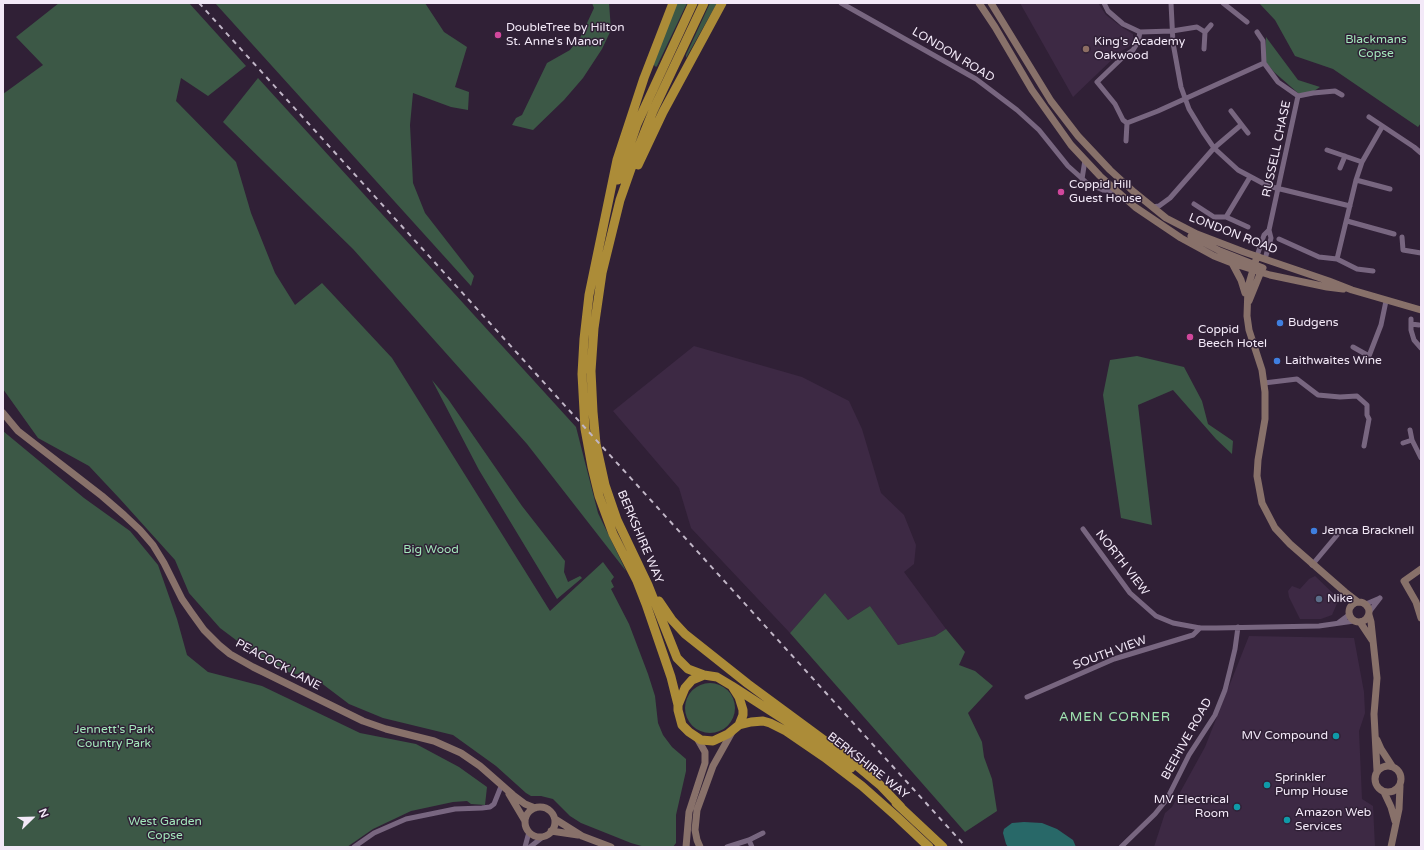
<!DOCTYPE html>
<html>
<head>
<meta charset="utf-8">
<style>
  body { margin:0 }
  #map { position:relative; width:1424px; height:850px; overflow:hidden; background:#302036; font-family:"Varela Round",sans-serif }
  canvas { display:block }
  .frame { position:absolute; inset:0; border:4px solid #f3e9f8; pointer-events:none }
  .north { position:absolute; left:12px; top:798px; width:40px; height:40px; -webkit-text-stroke:3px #302036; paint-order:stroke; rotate:67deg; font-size:11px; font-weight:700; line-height:16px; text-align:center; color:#f3e9f8 }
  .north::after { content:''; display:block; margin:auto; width:14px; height:18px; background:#f3e9f8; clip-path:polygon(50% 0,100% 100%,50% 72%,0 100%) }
</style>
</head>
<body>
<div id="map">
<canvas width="1424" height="850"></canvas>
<div class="frame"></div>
<div class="north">N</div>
</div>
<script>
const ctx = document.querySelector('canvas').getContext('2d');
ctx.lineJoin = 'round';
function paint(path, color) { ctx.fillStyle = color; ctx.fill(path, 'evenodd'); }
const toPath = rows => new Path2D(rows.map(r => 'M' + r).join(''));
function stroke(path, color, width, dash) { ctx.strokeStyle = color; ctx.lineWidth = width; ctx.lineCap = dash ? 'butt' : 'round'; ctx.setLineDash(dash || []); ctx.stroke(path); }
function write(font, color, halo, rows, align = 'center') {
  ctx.font = font + ' "Varela Round",sans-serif'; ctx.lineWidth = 3; ctx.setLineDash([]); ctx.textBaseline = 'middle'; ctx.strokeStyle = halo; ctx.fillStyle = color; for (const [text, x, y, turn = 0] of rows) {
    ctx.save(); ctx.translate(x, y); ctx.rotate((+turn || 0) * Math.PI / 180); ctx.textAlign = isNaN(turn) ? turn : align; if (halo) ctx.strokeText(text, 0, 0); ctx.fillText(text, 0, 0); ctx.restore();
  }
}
const built = toPath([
  [1020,3,1098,3,1106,15,1123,28,1133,34,1133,40,1129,47,1121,51,1073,97],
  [694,346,802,377,849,401,862,429,881,493,904,515,916,545,914,564,904,572,946,629,935,636,898,645,870,606,848,620,825,593,790,633,691,528,679,488,613,411],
  [1315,576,1339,599,1332,615,1321,619,1300,619,1289,597,1288,591,1292,586,1300,589,1309,579],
  [1249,636,1354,638,1364,692,1365,713,1359,731,1362,799,1373,806,1375,847,1154,847,1165,813,1172,807,1205,747]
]);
const green = toPath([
  [59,3,189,3,246,66,208,96,181,78,176,101,236,162,251,213,275,273,295,305,322,283,392,358,550,611,603,562,614,577,611,581,614,587,611,589,629,624,648,674,655,696,658,723,663,735,672,747,686,759,686,771,676,815,676,843,673,847,645,847,631,843,581,823,570,816,553,799,541,796,531,796,526,793,496,766,453,735,383,718,349,704,308,673,296,674,288,672,252,652,220,628,189,593,175,560,120,499,89,466,38,438,3,389,3,94,43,65,16,37],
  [215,3,425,3,444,32,467,47,455,87,469,92,468,110,451,107,413,93,410,125,413,183,425,213,474,276,471,286],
  [592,3,609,3,611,30,602,49,583,78,564,100,533,130,512,125,516,118,522,115,547,63,570,50,581,36,594,8],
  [677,3,687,3,657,66,656,67,653,64],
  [710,3,717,3,686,58,686,55],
  [1259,3,1421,3,1421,123,1418,127,1333,69,1295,56,1275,20],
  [1266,37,1298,80,1320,87,1311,93,1298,93,1274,72,1265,61],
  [258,78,576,427,598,513,626,571,527,444,353,249,223,122],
  [1137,356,1184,367,1202,401,1208,424,1233,441,1232,454,1216,439,1173,390,1138,405,1152,525,1121,518,1103,395,1110,360],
  [432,380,448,399,522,506,565,561,564,572,568,582,580,576,582,578,557,599,479,470],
  [3,431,84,498,130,531,158,565,177,619,187,655,208,672,262,686,360,733,416,744,459,767,487,787,485,805,471,804,467,801,453,802,411,811,373,829,347,847,3,847],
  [825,593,848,620,870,606,898,645,935,636,946,629,965,652,959,665,975,671,993,686,968,713,982,742,984,757,992,779,997,811,965,832,790,633],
  '685 708a25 25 0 1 1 50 0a25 25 0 1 1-50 0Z'
]);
const water = toPath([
  [1024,822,1042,823,1057,829,1073,840,1076,847,1008,847,1006,844,1003,833,1004,829,1012,823]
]);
const street = toPath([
  [841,3,976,79,1017,110,1039,130,1068,166,1087,183,1103,190,1117,191],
  [1104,3,1108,11,1123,24,1140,32,1172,31,1197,27,1205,32],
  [1171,3,1173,43,1181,87,1189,109,1203,132,1214,148,1238,170,1268,186,1350,206],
  [1223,3,1247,22],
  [1140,32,1138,42,1133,50,1122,58,1097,82,1115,104,1123,120,1127,123,1158,111,1264,63],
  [1257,32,1263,41,1264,63,1278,82,1298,96,1269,230,1271,238,1265,259],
  [1204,49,1205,32,1211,25],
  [1298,96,1313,93,1335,91,1342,95],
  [1231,111,1248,133],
  [1369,117,1414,147,1421,153],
  [1126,141,1127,123],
  [1327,150,1362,162],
  [1340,168,1345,156],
  [1082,179,1085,160],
  [1356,180,1390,189],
  [1194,204,1214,217,1226,217,1250,177],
  [1152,207,1159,206,1170,198,1214,148,1241,125],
  [1226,217,1248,227],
  [1347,221,1394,234],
  [1402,237,1403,250,1421,253],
  [1279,239,1319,257,1337,259,1357,269,1373,271],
  [1257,256,1264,235,1269,230],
  [1337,259,1356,180,1362,162,1382,127],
  [1411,319,1411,330,1414,340,1421,348],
  [1411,324,1419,325],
  [1353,347,1369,356,1381,325,1386,301],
  [1264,383,1297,379,1318,395,1340,397,1357,396,1367,405,1367,415,1369,419,1364,446],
  [1410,430,1412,440,1421,458],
  [1403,443,1412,440],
  [1083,529,1130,593,1156,616,1173,623,1200,628,1216,628,1319,626,1354,621],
  [1312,565,1338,534],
  [1366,604,1380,598],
  [1370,611,1380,598],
  [1338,623,1350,614],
  [1027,697,1114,659,1193,635,1200,628],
  [749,840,752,847],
  [354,847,374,833,406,819,455,809,482,808,490,807,494,804,500,789,502,786],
  [525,847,529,832],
  [530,847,544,836],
  [727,847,749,840,763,833],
  [1121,847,1155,814,1167,799,1189,755,1215,715,1225,690,1230,670,1235,649,1238,627]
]);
const secondary = toPath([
  [979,3,995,27,1032,90,1071,145,1100,176,1135,207,1181,238,1214,256,1232,263,1270,275,1327,287,1343,289],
  [991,3,1051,101,1078,136,1110,170,1134,192,1166,218,1197,234,1244,252,1329,281,1352,290,1421,310],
  [1191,236,1220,251,1263,268],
  [1257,256,1248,287,1247,316,1249,330,1262,370,1265,392,1265,419,1258,460,1257,476,1262,503,1275,528,1290,544,1345,592,1358,602],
  [1232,263,1241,280,1245,293],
  [1249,301,1262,269],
  [3,413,18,431,102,496,124,515,140,530,153,545,164,563,182,599,191,612,204,630,219,645,230,654,253,667,363,721,386,729,434,741,461,753,480,766,513,795,525,804,535,808],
  [1421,569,1404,581,1416,602,1421,618],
  '1349 612a10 10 0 1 1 20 0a10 10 0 1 1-20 0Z',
  [1369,615,1371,622,1377,678,1374,714,1377,771],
  [1360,622,1372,640],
  [1377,740,1381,749,1392,766],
  '1375 779a13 13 0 1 1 26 0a13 13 0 1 1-26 0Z',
  [1384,792,1391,807,1395,821],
  [509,794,525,821],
  '525 822a15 15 0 1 1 30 0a15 15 0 1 1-30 0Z',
  [555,819,582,836,611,847],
  [551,831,578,835],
  [686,847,689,812,705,763,705,752,697,738],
  [700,847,697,840,695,830,697,810,713,766,732,732],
  [1391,847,1399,809,1400,786]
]);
const highway = toPath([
  [673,3,644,78,617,160,589,295,584,339,582,374,585,429,592,467,599,496,613,534,637,581,646,604,671,677,678,705],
  [704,3,653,111,639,146,620,200,602,273,594,328,591,371,593,412,596,444,605,485,617,520,648,585,677,658,688,669,704,675],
  [638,165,663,112,722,3],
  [618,180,637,124,693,3],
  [659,601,672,620,685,634,748,684,843,754,880,785,901,807],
  [704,675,717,677,732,686,739,697,743,710,743,715,739,725,728,734,713,741,701,740,689,732,682,725,678,710,678,705,685,688,692,680,704,675],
  [732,686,794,726,851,768],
  [739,725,751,722,763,721,770,723,786,731,824,757,862,786,897,817,929,847],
  [896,803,943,847]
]);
const rail = toPath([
  [199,3,966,847]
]);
const markers = [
  [498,35,4,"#d1479c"],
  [1086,49,4,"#8d6e63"],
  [1061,192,4,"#d1479c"],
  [1280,323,4,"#3f7fe0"],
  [1190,337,4,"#d1479c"],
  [1277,361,4,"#3f7fe0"],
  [1314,531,4,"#3f7fe0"],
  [1319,599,4,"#5c6f8a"],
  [1336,736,4,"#0f9aa8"],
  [1267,785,4,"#0f9aa8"],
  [1237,807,4,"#0f9aa8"],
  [1287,820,4,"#0f9aa8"]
];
const poiNames = [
  ["DoubleTree by Hilton",506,28],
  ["St. Anne's Manor",506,42],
  ["King's Academy",1094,42],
  ["Oakwood",1094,56],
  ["Coppid Hill",1069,185],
  ["Guest House",1069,199],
  ["Budgens",1288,323],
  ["Coppid",1198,330],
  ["Beech Hotel",1198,344],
  ["Laithwaites Wine",1285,361],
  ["Jemca Bracknell",1322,531],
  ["Nike",1327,599],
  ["MV Compound",1328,736,"right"],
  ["Sprinkler",1275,778],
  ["Pump House",1275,792],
  ["MV Electrical",1229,800,"right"],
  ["Room",1229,814,"right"],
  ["Amazon Web",1295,813],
  ["Services",1295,827]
];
const parkNames = [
  ["Blackmans",1376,40],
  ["Copse",1376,54],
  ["Big Wood",431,550],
  ["Jennett's Park",114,730],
  ["Country Park",114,744],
  ["West Garden",165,822],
  ["Copse",165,836]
];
const streetNames = [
  ["LONDON ROAD",953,55,31],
  ["RUSSELL CHASE",1277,149,-78],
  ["LONDON ROAD",1233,234,21],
  ["BERKSHIRE WAY",640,537,67],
  ["NORTH VIEW",1122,563,52],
  ["SOUTH VIEW",1110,653,-20],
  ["PEACOCK LANE",278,665,28],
  ["BEEHIVE ROAD",1187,739,-61],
  ["BERKSHIRE WAY",868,766,38]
];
const neighbourhoodNames = [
  ["AMEN CORNER",1115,718]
];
paint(built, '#3d2944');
paint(green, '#3c5846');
paint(water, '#286868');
stroke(street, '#786680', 5);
stroke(secondary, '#88716a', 7);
stroke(highway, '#ac8c38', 9);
stroke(rail, '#c1b6c7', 2, [5, 5]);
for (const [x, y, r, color] of markers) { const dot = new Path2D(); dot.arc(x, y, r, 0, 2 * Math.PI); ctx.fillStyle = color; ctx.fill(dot); stroke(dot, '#302036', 1.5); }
write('12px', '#f3e9f8', '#302036', poiNames, 'left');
write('12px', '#a3e8bb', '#302036', parkNames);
write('12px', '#f3e9f8', '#302036', streetNames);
ctx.letterSpacing = '1px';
write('13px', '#a1e6b2', '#302036', neighbourhoodNames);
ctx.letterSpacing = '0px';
</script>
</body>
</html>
